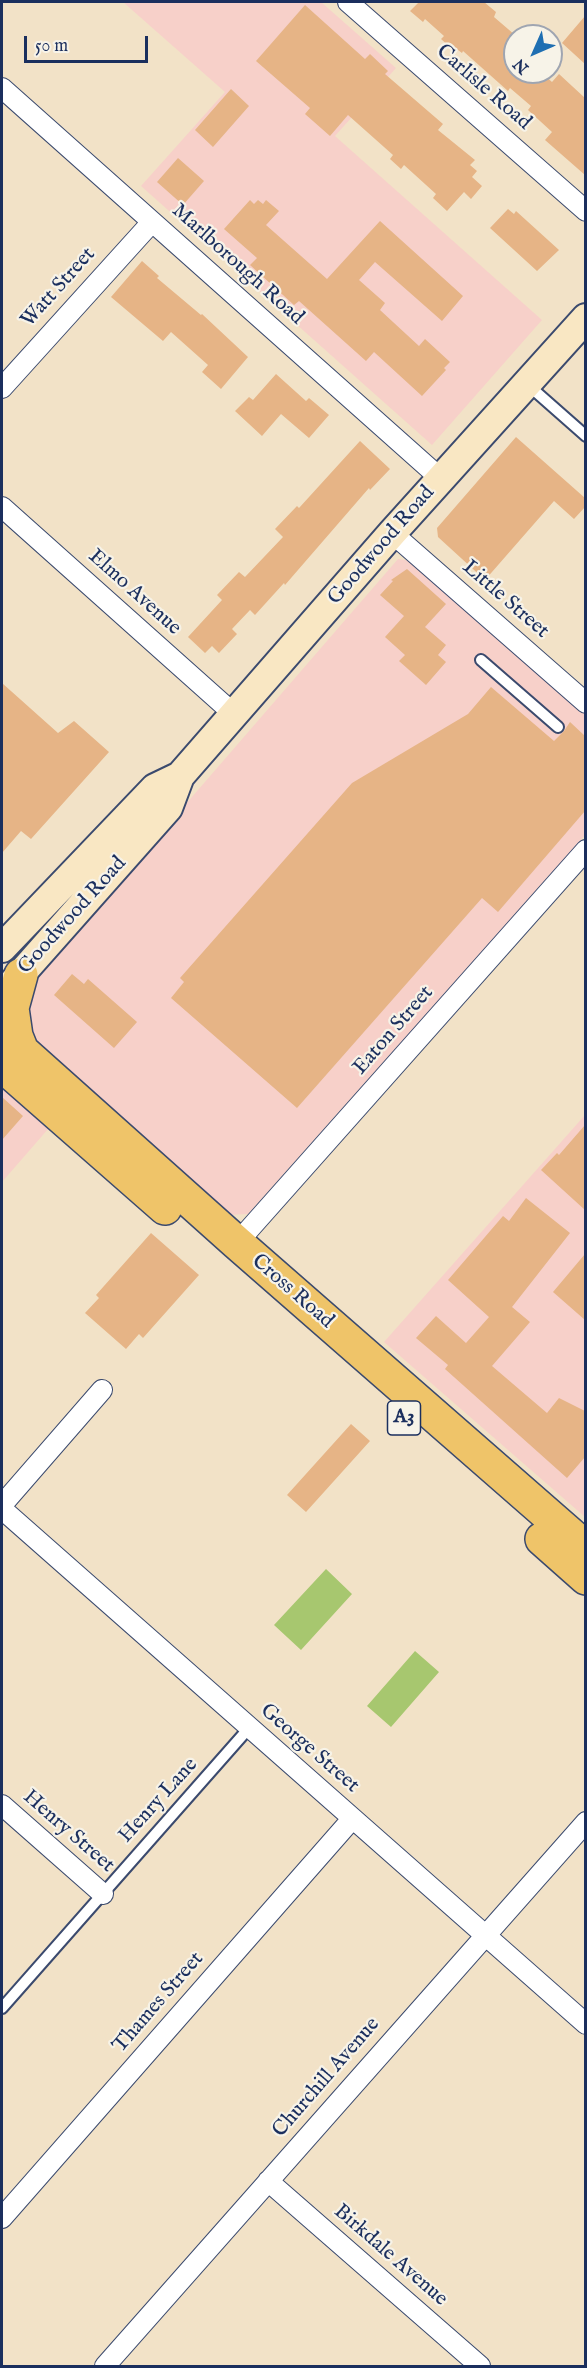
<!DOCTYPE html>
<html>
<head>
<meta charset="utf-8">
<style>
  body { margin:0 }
  #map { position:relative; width:587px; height:2368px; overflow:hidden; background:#f2e2c7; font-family:"IM FELL English",serif }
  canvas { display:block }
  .frame { position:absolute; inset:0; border:3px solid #1b2f5e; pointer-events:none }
  .north { position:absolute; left:503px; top:24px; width:60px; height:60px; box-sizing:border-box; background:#f7f3e8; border:2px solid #9fa5b1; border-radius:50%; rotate:225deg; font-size:16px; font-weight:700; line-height:24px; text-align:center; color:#1b2f5e }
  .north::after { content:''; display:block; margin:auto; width:21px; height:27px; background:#1f6fb2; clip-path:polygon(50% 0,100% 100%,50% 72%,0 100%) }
  .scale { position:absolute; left:24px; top:36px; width:124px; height:27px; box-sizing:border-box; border:3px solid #1b2f5e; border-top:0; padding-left:8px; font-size:18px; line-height:21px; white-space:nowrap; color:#1b2f5e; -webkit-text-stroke:4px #f7f3e8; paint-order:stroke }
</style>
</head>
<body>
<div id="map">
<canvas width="587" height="2368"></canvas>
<div class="frame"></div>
<div class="north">N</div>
<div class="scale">50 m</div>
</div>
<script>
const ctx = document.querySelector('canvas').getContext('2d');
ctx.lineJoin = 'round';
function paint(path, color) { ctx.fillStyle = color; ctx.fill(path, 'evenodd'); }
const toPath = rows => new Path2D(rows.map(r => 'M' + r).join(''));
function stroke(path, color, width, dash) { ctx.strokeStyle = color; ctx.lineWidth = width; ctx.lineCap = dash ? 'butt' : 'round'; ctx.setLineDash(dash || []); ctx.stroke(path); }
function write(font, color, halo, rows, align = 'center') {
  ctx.font = font + ' "IM FELL English",serif'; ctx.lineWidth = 4.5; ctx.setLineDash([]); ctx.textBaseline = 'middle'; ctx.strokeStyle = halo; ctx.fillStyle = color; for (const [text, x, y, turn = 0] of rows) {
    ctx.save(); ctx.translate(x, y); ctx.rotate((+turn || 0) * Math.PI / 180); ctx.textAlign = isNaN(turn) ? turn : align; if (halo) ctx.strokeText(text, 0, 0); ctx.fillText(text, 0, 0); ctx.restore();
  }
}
const built = toPath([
  [123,2,321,2,396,68,335,136,542,320,432,445,141,186,225,92],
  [398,559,412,561,585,711,585,835,248,1214,228,1215,43,1049,28,1029,22,1007,30,984],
  [2,1087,49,1128,2,1182],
  [585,1115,585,1517,384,1342]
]);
const green = toPath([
  [326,1569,352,1594,301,1650,274,1625],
  [415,1651,439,1672,391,1727,367,1706]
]);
const building = toPath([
  [419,2,484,2,496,12,494,17,515,35,515,72,541,72,552,82,559,74,585,98,585,175,545,140,552,132,528,110,531,106,510,88,508,91,463,51,462,53,454,47,452,49,441,39,444,36,425,19,423,22,410,11],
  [305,5,365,59,370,54,388,71,385,74,443,124,438,130,475,160,470,165,477,171,472,177,482,186,471,199,464,192,447,211,433,198,436,194,404,165,401,169,390,159,393,155,348,115,330,136,305,114,310,108,256,61],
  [585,16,585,64,562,43],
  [231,89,249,106,213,147,195,130],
  [178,158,204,181,183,205,157,182],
  [250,200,254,204,258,200,263,204,266,200,279,211,266,225,327,279,380,221,463,296,442,321,375,262,359,280,385,303,380,310,419,346,425,339,450,362,444,368,446,370,422,396,374,352,366,361,299,301,294,305,250,265,257,258,224,229],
  [508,209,514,214,516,211,559,250,537,271,490,228],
  [142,261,159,276,157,278,201,315,202,314,248,357,221,389,202,372,208,365,171,332,163,341,111,297],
  [276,374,306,401,309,398,329,415,309,438,281,414,262,436,235,411,249,397,253,400],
  [516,437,585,498,585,507,574,519,554,501,485,580,438,537,437,528],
  [360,441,390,469,370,490,369,488,285,585,284,583,255,615,250,610,232,629,237,634,219,653,212,646,205,653,188,637,222,600,217,595,239,572,245,577,283,537,275,529,297,506,299,508],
  [407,569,446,604,425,627,446,645,438,655,446,662,426,685,399,661,405,655,385,637,404,616,380,595,393,581,391,580],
  [2,683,58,733,74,721,109,752,31,839,21,831,2,853],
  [491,687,554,741,564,731,570,722,585,736,585,811,498,912,482,898,297,1108,171,998,184,982,180,978,352,783,468,714],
  [72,974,84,984,88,979,137,1022,114,1048,54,995],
  [2,1097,23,1116,2,1140],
  [585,1125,585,1210,541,1170,557,1153,559,1155],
  [526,1198,570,1233,512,1307,530,1322,492,1366,547,1413,559,1398,585,1411,585,1457,567,1478,445,1369,448,1365,416,1338,436,1316,466,1343,489,1317,448,1280,503,1216,509,1221],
  [151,1233,199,1275,143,1338,139,1334,126,1349,85,1313,99,1298,96,1295],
  [585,1254,585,1320,553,1292],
  [351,1424,370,1441,306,1512,287,1495]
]);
const service = toPath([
  [527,384,586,436],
  [481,660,558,727],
  [2,2008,249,1728]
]);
const minor = toPath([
  [348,2,586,211],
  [2,88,440,478],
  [2,388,152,222],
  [2,507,235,715],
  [392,533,586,703],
  [237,1243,586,850],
  [2,1505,102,1390],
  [2,1509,586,2024],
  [2,1805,103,1894],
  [268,2181,480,2366],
  [2,2218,352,1819],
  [105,2366,586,1822]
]);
const secondary = toPath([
  [2,948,155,788,180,776],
  [5,992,168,808,180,776,392,533,586,318]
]);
const trunk = toPath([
  [21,975,12,1008,16,1036,22,1051],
  [2,1033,237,1243,586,1548],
  [2,1065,165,1208],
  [542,1539,586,1578]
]);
const shields = [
  [404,1418,33]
];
const shieldNames = [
  ["A3",404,1418]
];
const streetNames = [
  ["Carlisle Road",483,88,41],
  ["Marlborough Road",237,265,42],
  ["Watt Street",59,288,-48],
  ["Goodwood Road",382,546,-49],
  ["Elmo Avenue",134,593,42],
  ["Little Street",505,600,41],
  ["Goodwood Road",73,916,-48],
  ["Eaton Street",394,1031,-49],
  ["Cross Road",292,1292,41],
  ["George Street",309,1749,41],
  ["Henry Lane",159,1801,-48],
  ["Henry Street",68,1832,41],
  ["Thames Street",159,2003,-49],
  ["Churchill Avenue",327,2078,-49],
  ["Birkdale Avenue",390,2256,41]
];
paint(built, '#f7d0c9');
paint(green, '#a7c76f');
paint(building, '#e6b486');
stroke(service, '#3b4a6e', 14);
stroke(minor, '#3b4a6e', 22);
stroke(secondary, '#3b4a6e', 32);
stroke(trunk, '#3b4a6e', 36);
stroke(service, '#fff', 10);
stroke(minor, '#fff', 20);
stroke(secondary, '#f9e7c3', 28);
stroke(trunk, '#efc469', 33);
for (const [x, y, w] of shields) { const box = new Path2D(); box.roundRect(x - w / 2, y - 17, w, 34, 4.5); ctx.fillStyle = '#f7f3e8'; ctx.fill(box); stroke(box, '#1b2f5e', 1.5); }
write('bold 20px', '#1b2f5e', null, shieldNames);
write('21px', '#1b2f5e', '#f7f3e8', streetNames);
</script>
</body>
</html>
